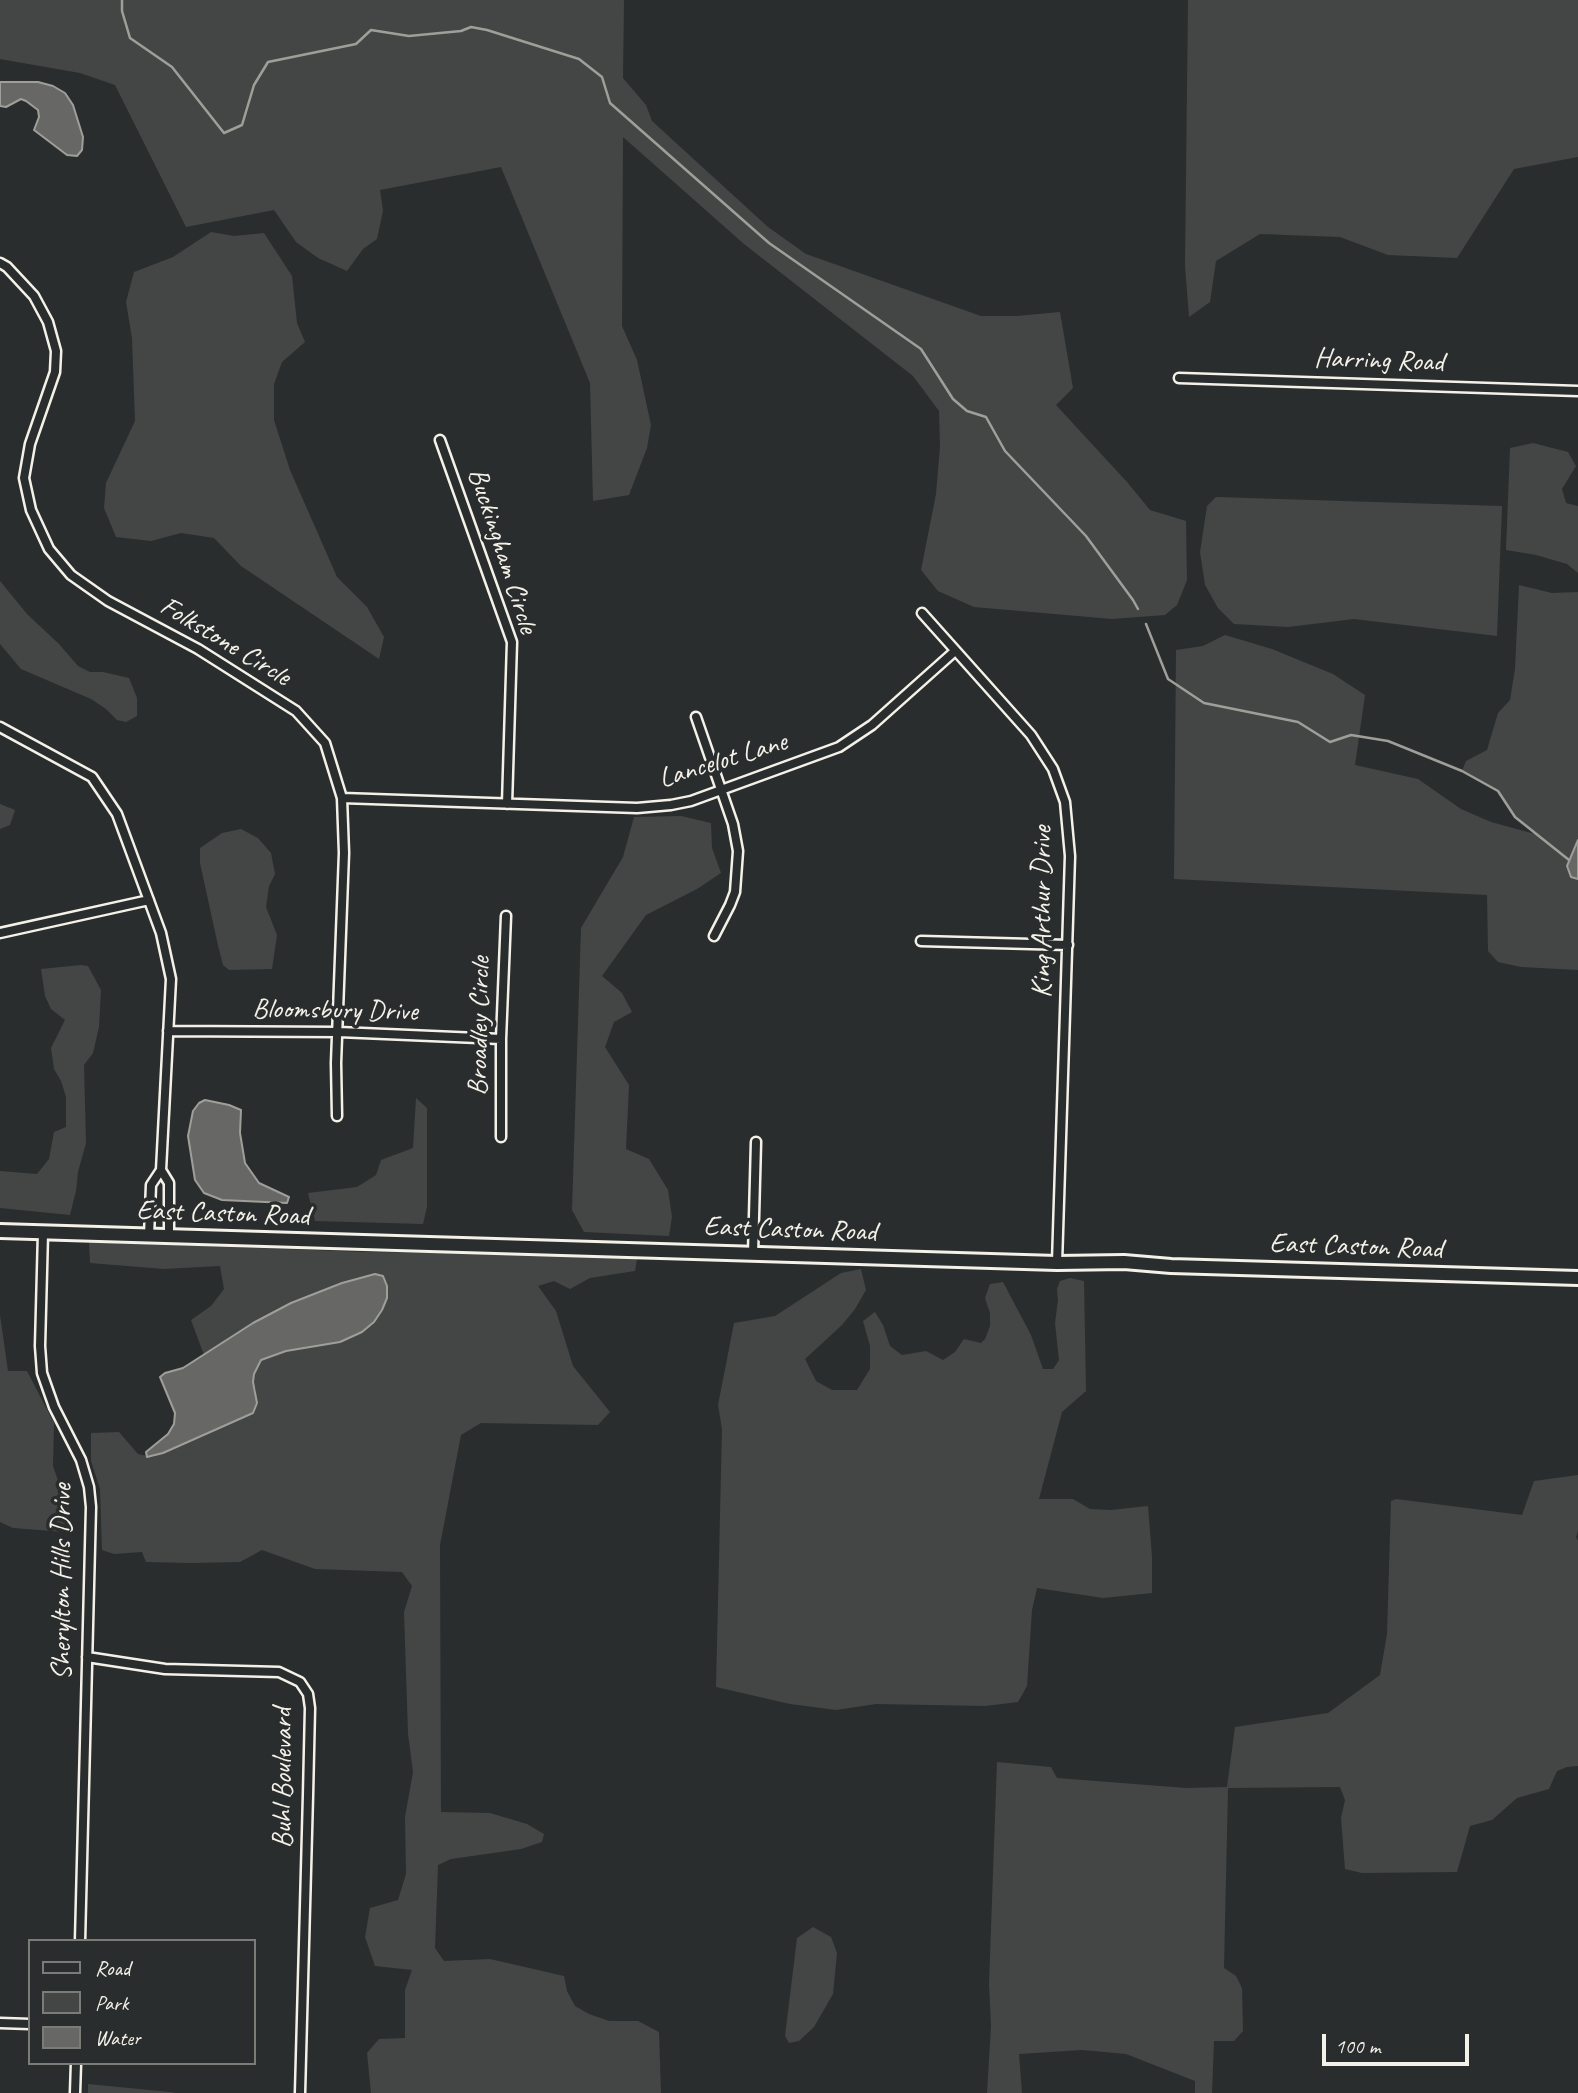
<!DOCTYPE html>
<html>
<head>
<meta charset="utf-8">
<style>
  body { margin:0 }
  #map { position:relative; width:1578px; height:2093px; overflow:hidden; background:#2a2d2e; font-family:Caveat,sans-serif }
  canvas { display:block }
  .legend { position:absolute; left:28px; top:1939px; width:228px; height:126px; box-sizing:border-box; background:#2a2d2e; border:2px solid #7b7b78; margin:0; padding:9px 12px; list-style:none; font-size:21px; color:#f4f1e8 }
  .legend li { display:flex; align-items:center; gap:14px; height:35px }
  .legend b { width:35px; border:2px solid #7b7b78 }
  .scale { position:absolute; left:1322px; top:2034px; width:147px; height:32px; box-sizing:border-box; border:4px solid #f4f1e8; border-top:0; padding-left:9px; font-size:21px; line-height:24px; white-space:nowrap; color:#f4f1e8; -webkit-text-stroke:5px #2a2d2e; paint-order:stroke }
</style>
</head>
<body>
<div id="map">
<canvas width="1578" height="2093"></canvas>
<ul class="legend">
<li><b style="height:9px;background:#2a2d2e"></b>Road</li>
<li><b style="height:19px;background:#444645"></b>Park</li>
<li><b style="height:19px;background:#676866"></b>Water</li>
</ul>
<div class="scale">100 m</div>
</div>
<script>
const ctx = document.querySelector('canvas').getContext('2d');
ctx.lineJoin = 'round';
function paint(path, color) { ctx.fillStyle = color; ctx.fill(path, 'evenodd'); }
const toPath = rows => new Path2D(rows.map(r => 'M' + r).join(''));
function stroke(path, color, width, dash) { ctx.strokeStyle = color; ctx.lineWidth = width; ctx.lineCap = dash ? 'butt' : 'round'; ctx.setLineDash(dash || []); ctx.stroke(path); }
function write(font, color, halo, rows, align = 'center') {
  ctx.font = font + ' Caveat,sans-serif'; ctx.lineWidth = 7; ctx.setLineDash([]); ctx.textBaseline = 'middle'; ctx.strokeStyle = halo; ctx.fillStyle = color; for (const [text, x, y, turn = 0] of rows) {
    ctx.save(); ctx.translate(x, y); ctx.rotate((+turn || 0) * Math.PI / 180); ctx.textAlign = isNaN(turn) ? turn : align; if (halo) ctx.strokeText(text, 0, 0); ctx.fillText(text, 0, 0); ctx.restore();
  }
}
const green = toPath([
  [0,0,624,0,623,78,646,105,652,121,768,227,806,254,981,316,1017,316,1060,312,1073,388,1056,405,1127,482,1150,510,1186,521,1187,580,1177,605,1165,615,1112,619,974,607,938,591,921,570,936,494,940,446,939,411,913,376,744,244,623,137,622,326,637,360,651,425,647,448,629,495,593,501,590,383,501,167,380,190,383,211,377,239,363,249,347,271,318,258,296,242,274,210,186,227,115,85,80,73,0,59],
  [1188,0,1578,0,1578,157,1514,169,1457,258,1388,255,1340,237,1260,234,1216,261,1210,302,1189,317,1185,266],
  [211,232,234,236,264,233,292,276,297,323,305,342,282,362,274,384,274,420,290,470,337,577,367,607,384,637,379,659,241,566,214,538,181,533,151,541,116,537,104,508,106,483,135,421,132,338,126,302,134,272,173,257],
  [1533,443,1568,452,1576,466,1562,489,1566,503,1578,506,1578,573,1567,564,1536,555,1506,550,1510,448],
  [1216,497,1502,506,1497,636,1354,619,1288,627,1234,624,1218,608,1205,585,1200,552,1207,506],
  [0,581,27,614,59,644,78,666,90,672,103,672,129,678,137,698,137,716,126,722,117,720,106,709,91,699,21,669,0,644],
  [1519,585,1552,593,1578,592,1578,840,1567,866,1571,877,1578,879,1578,970,1521,967,1498,962,1488,951,1487,895,1174,879,1176,650,1203,646,1225,635,1272,649,1333,674,1365,695,1355,765,1418,779,1461,809,1491,822,1535,834,1515,817,1498,791,1462,771,1466,761,1487,750,1498,713,1510,700,1515,669],
  [0,804,15,810,10,825,0,829],
  [681,816,711,823,712,848,721,873,697,889,646,915,602,976,622,993,632,1012,614,1022,605,1047,629,1085,626,1149,649,1159,668,1190,672,1217,669,1236,584,1232,572,1210,581,928,623,857,634,817],
  [241,829,258,838,271,853,275,874,269,886,266,907,277,935,272,969,229,970,223,965,217,941,200,863,200,848,222,833],
  [81,965,88,966,101,990,99,1027,93,1053,84,1065,86,1143,78,1172,76,1191,70,1215,0,1208,0,1171,37,1174,49,1159,54,1132,66,1127,66,1097,61,1081,54,1069,51,1048,65,1020,51,1009,45,996,41,969],
  [416,1098,427,1108,427,1207,423,1224,315,1221,308,1193,357,1187,376,1175,381,1160,413,1148],
  [89,1242,368,1252,533,1254,637,1259,635,1271,590,1278,570,1289,554,1281,538,1286,556,1311,573,1366,610,1412,598,1425,481,1423,461,1435,440,1545,441,1812,490,1813,527,1824,544,1834,542,1842,521,1849,451,1859,438,1865,435,1948,444,1961,490,1959,564,1976,567,1991,575,2006,589,2014,609,2021,638,2021,659,2032,661,2093,371,2093,367,2053,379,2039,405,2038,405,1990,412,1970,375,1966,365,1937,370,1908,398,1900,406,1874,405,1817,413,1772,408,1734,404,1612,412,1586,402,1572,315,1569,262,1550,240,1562,191,1563,146,1562,142,1552,114,1554,102,1550,100,1489,91,1461,91,1433,119,1432,138,1454,152,1457,253,1413,256,1390,253,1382,254,1374,261,1360,286,1351,340,1342,375,1274,342,1283,291,1303,253,1323,204,1355,191,1320,211,1306,224,1289,220,1266,164,1269,90,1263],
  [861,1269,866,1290,855,1309,842,1325,805,1359,816,1381,832,1390,857,1390,870,1369,870,1346,863,1321,875,1312,883,1325,890,1346,902,1355,926,1351,943,1360,955,1352,964,1339,981,1343,985,1339,990,1326,990,1313,985,1298,990,1284,1003,1282,1031,1335,1043,1369,1053,1369,1059,1360,1055,1323,1058,1300,1057,1289,1060,1281,1070,1278,1084,1281,1086,1391,1062,1412,1039,1499,1073,1499,1090,1509,1111,1510,1148,1506,1152,1557,1152,1593,1103,1598,1037,1588,1032,1610,1027,1686,1018,1702,985,1706,876,1704,836,1710,790,1704,716,1687,722,1429,718,1405,734,1323,775,1316,841,1273],
  [0,1315,8,1371,27,1371,54,1423,53,1466,75,1529,64,1532,13,1528,0,1522],
  [1578,1475,1578,1531,1576,1537,1578,1541,1578,1766,1567,1767,1557,1771,1549,1789,1517,1798,1492,1820,1470,1826,1457,1872,1362,1873,1345,1869,1341,1818,1345,1800,1340,1787,1228,1788,1224,1968,1236,1976,1242,1988,1243,2031,1234,2041,1214,2041,1212,2093,1195,2093,1195,2081,1126,2054,1082,2050,1019,2054,1022,2093,987,2093,991,2026,989,1984,997,1762,1051,1767,1057,1778,1186,1788,1227,1787,1235,1727,1328,1713,1380,1675,1387,1634,1391,1501,1396,1499,1522,1515,1534,1481],
  [813,1927,831,1937,837,1953,833,1994,814,2027,799,2041,789,2043,785,2036,797,1938],
  [88,2084,170,2092,176,2093,88,2093]
]);
const water = toPath([
  [0,82,38,82,53,86,65,93,73,105,83,137,82,150,77,156,67,155,34,130,39,117,38,110,26,101,21,99,6,107,0,106,0,82],
  [1578,840,1578,879,1571,877,1567,866,1578,840],
  [205,1100,229,1105,241,1110,240,1133,245,1163,259,1183,289,1197,287,1203,222,1200,204,1193,195,1180,188,1136,193,1111,199,1103,205,1100],
  [375,1274,383,1276,387,1286,387,1298,382,1310,374,1322,362,1332,340,1342,286,1351,261,1360,254,1374,253,1382,257,1403,253,1413,163,1453,147,1457,146,1452,168,1434,174,1424,175,1413,160,1377,165,1373,183,1368,253,1323,291,1303,342,1283,375,1274]
]);
const stream = toPath([
  [122,0,122,11,130,38,172,67,224,133,242,125,254,85,268,62,356,44,371,30,409,36,461,31,471,27,487,30,579,59,602,77,610,103,769,243,921,349,953,399,967,411,986,417,1005,451,1086,536,1133,600,1138,609],
  [1146,624,1168,679,1204,703,1298,722,1330,742,1351,735,1388,741,1462,771,1498,791,1515,817,1569,860]
]);
const street = toPath([
  [0,263,7,267,34,296,48,322,56,351,55,372,30,444,24,478,31,510,49,549,71,575,108,601,198,649,296,711,325,743,342,798,344,853,336,1063,337,1116],
  [1179,378,1578,391],
  [440,440,512,642,507,804],
  [922,613,1031,735,1053,769,1065,802,1070,856,1057,1263],
  [696,717,733,824,738,851,735,892,730,905,714,936],
  [0,727,92,777,117,814,161,933,171,979,161,1170,151,1185,149,1236],
  [342,798,637,808,671,805,691,801,839,747,872,725,955,651],
  [0,933,149,900],
  [921,941,1068,945],
  [168,1031,339,1032,501,1039],
  [501,1137,501,1039,506,916],
  [161,1170,169,1183,169,1236],
  [43,1233,40,1346,42,1373,54,1407,81,1460,89,1487,91,1507,80,1941],
  [753,1254,756,1142],
  [87,1657,165,1669,279,1672,300,1682,308,1694,310,1708,308,1795,300,2093],
  [0,2023,30,2024],
  [75,2093,76,2063]
]);
const secondary = toPath([
  [0,1231,1057,1263,1124,1262,1171,1266,1578,1278]
]);
const streetNames = [
  ["Harring Road",1379,361,2],
  ["Buckingham Circle",502,551,72],
  ["Folkstone Circle",225,642,31],
  ["Lancelot Lane",723,761,-17],
  ["King Arthur Drive",1043,912,-90],
  ["Bloomsbury Drive",335,1011,1],
  ["Broadley Circle",480,1026,-89],
  ["East Caston Road",223,1214,2],
  ["East Caston Road",790,1230,2],
  ["East Caston Road",1356,1247,2],
  ["Sherylton Hills Drive",63,1582,-90],
  ["Buhl Boulevard",284,1778,-90]
];
paint(green, '#444645');
paint(water, '#676866');
stroke(water, '#9f9f9a', 2);
stroke(stream, '#9f9f9a', 2.5);
stroke(street, '#f4f1e8', 13);
stroke(secondary, '#f4f1e8', 18);
stroke(street, '#2a2d2e', 8);
stroke(secondary, '#2a2d2e', 12);
write('28px', '#f4f1e8', '#2a2d2e', streetNames);
</script>
</body>
</html>
